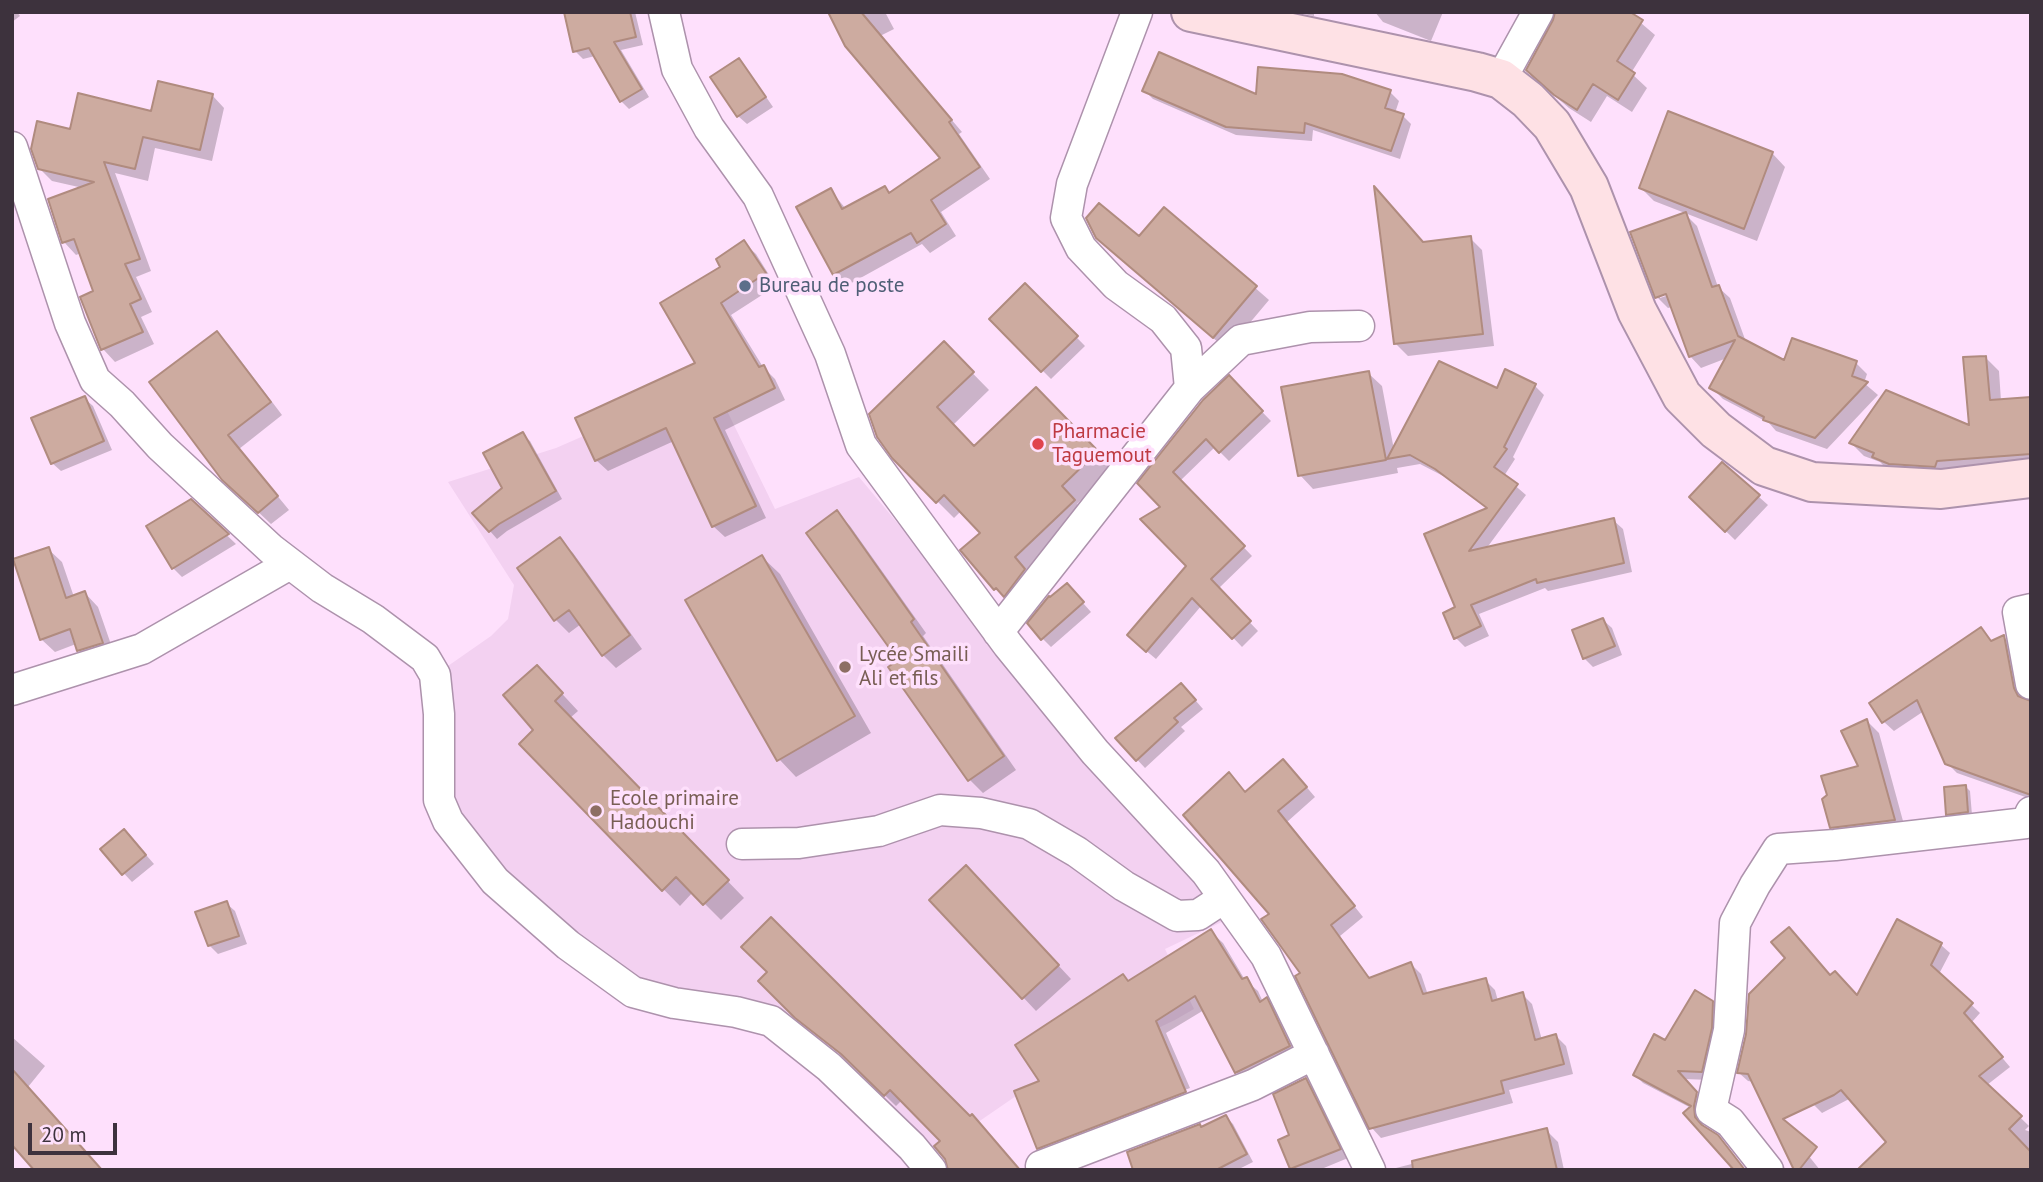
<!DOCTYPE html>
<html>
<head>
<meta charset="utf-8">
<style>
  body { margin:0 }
  #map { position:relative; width:2043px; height:1182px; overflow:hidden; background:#fee0fc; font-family:"PT Sans",sans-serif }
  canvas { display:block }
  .frame { position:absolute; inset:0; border:14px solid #3d323d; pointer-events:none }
  .scale { position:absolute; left:28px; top:1123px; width:89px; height:32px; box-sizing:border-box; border:4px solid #3d323d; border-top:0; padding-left:9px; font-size:21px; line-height:24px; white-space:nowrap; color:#3d323d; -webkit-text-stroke:5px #fee0fc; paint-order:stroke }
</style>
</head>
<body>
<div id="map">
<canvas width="2043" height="1182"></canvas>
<div class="frame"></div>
<div class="scale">20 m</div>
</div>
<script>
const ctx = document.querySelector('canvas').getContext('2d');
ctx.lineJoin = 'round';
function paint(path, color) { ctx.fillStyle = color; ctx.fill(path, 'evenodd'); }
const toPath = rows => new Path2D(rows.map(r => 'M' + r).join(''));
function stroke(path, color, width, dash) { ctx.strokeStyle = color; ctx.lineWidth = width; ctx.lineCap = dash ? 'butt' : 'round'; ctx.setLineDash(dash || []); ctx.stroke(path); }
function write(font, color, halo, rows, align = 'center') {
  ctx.font = font + ' "PT Sans",sans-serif'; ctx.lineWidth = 7; ctx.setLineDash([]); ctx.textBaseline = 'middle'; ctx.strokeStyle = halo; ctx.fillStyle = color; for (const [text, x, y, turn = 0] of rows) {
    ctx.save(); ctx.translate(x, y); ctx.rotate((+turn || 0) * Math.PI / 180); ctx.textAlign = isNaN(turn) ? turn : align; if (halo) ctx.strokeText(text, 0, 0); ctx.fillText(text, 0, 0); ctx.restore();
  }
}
const built = toPath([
  [712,380,775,509,859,477,1228,919,1165,949,1194,1009,1175,1020,1016,1096,923,1160,771,1021,633,992,448,821,435,675,491,636,508,619,514,585,448,482,556,448]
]);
const shadow = toPath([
  [12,12,17,12,20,16,12,22],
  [566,12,635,12,643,45,621,50,649,97,629,109,621,101,595,56,583,59,575,51],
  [830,12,885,12,894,29,880,36,962,132,959,134,990,179,941,212,956,236,930,253,922,244,846,286,835,274,798,208,831,191,846,209,885,188,890,194,942,158],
  [1293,12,1314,12,1314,16],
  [1375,12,1443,12,1431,41,1383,22],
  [1556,12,1636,12,1634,17,1655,35,1631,73,1647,88,1632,112,1607,96,1591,122,1569,108,1541,84],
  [739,61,747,69,773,107,747,124,738,116],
  [1144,90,1258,97,1390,92,1399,101,1395,113,1403,116,1411,124,1400,159,1313,130,1312,141,1236,135,1153,99],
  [212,95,224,108,212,161,155,148,148,181,115,173,151,271,136,277,152,312,141,317,154,344,115,362,103,349,82,298,95,292,81,253,76,255,64,242,83,188,52,181,39,168,71,131,153,113],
  [1772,153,1785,167,1757,241,1654,201,1641,188],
  [1165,209,1269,300,1227,350,1097,237,1139,239],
  [1685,214,1697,226,1718,287,1730,298,1746,342,1785,362,1856,363,1867,374,1864,383,1878,395,1827,449,1776,431,1769,423,1723,399,1712,388,1727,358,1701,368,1690,356,1672,307,1668,308,1657,297],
  [1675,293,1660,298,1660,294],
  [1470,238,1482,250,1494,346,1408,356,1396,344,1424,244],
  [744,243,756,254,776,286,731,315,763,367,775,379,785,400,725,430,766,518,725,537,713,526,674,441,608,471,596,460,698,364,723,267],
  [1025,285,1085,346,1051,379,991,319],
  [217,333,229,345,282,415,239,449,289,510,271,524,223,479],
  [944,344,989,390,953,425,975,448,1053,406,1114,469,1077,504,1090,518,1012,606,963,550,983,533,961,511,954,518,893,457],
  [1985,357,1999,371,2001,401,2031,398,2031,467,1950,474,1888,470,1880,462,1864,456,1851,443,1971,428],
  [1368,373,1382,386,1394,450,1498,390,1535,386,1544,395,1513,457,1515,459,1504,476,1526,495,1486,549,1613,520,1623,529,1632,572,1548,591,1545,588,1479,614,1489,636,1465,647,1456,638,1458,608,1426,535,1488,509,1447,478,1420,464,1397,468,1398,473,1313,489,1300,475],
  [1229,378,1271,421,1229,461,1215,447,1180,481,1252,556,1218,589,1258,631,1242,647,1202,605,1156,659,1138,644,1188,566,1163,507,1140,483],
  [84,398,93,406,112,450,61,471,52,463],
  [522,434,530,441,562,499,507,531,497,539,490,531],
  [1722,464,1768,505,1735,540,1691,497],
  [191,501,236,544,182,577,173,568],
  [837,513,850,526,926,633,923,636,1016,770,983,793,970,780,891,667,900,660],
  [560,540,573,553,642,649,616,668,603,655,581,624,569,633,556,620],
  [48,549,62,562,74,597,85,593,98,607,115,656,92,664,78,650,76,644,55,652,41,639],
  [762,557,780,574,871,733,796,777,779,759],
  [1075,594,1091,612,1051,647,1042,638],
  [1603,620,1612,628,1622,655,1593,667,1584,658],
  [1981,629,1993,642,2004,637,2014,647,2031,737,2031,799,1957,773,1947,763,1924,711,1894,731,1884,722],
  [553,684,578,711,570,718,744,898,721,920,693,892,680,906,521,744,535,730],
  [1189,693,1203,709,1181,727,1185,731,1145,768,1117,738],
  [1867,721,1879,733,1906,832,1844,839,1831,827,1861,767],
  [1293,771,1315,797,1287,822,1363,917,1340,936,1370,979,1411,964,1421,974,1428,995,1485,980,1495,990,1498,1001,1522,994,1532,1004,1542,1040,1556,1036,1566,1046,1573,1074,1509,1090,1513,1103,1381,1138,1371,1127,1303,973,1271,914,1229,774,1246,794],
  [1966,787,1970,791,1972,815,1952,818,1948,814],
  [133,840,154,864,132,882,102,850],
  [979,880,1071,979,1036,1011,932,900],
  [226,903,235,911,247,944,218,954,209,945],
  [1211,932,1223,943,1245,980,1258,991,1263,1002,1266,1000,1278,1011,1301,1058,1248,1084,1237,1072,1204,1010,1166,1033,1190,1088,1042,1145,1042,1149,1191,1092,1197,1104,1051,1159,1039,1148,1042,1082,1129,982],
  [1941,945,1950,953,1939,974,1980,1013,1972,1022,2010,1067,1987,1085,2029,1126,2025,1130,2031,1132,2031,1170,1888,1142,1851,1098,1822,1113,1782,1073,1754,1082,1748,1081,1739,1073,1831,977,1857,997],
  [761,981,969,1118,972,1116,1020,1170,949,1170,943,1141,902,1100,896,1106,855,1066,809,1029],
  [1712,1003,1721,1012,1710,1080,1684,1079,1705,1102,1702,1116,1703,1128,1727,1146,1745,1170,1727,1170,1733,1166,1685,1113,1691,1108,1643,1083,1635,1075,1666,1043],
  [12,1037,45,1066,28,1087,12,1143],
  [1305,1080,1314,1089,1348,1158,1319,1170,1293,1170,1280,1141,1291,1136],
  [1226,1117,1233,1124,1253,1162,1237,1170,1135,1170],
  [1546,1130,1558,1142,1564,1170,1388,1170],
  [1788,1130,1820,1170,1796,1170]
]);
const building = toPath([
  [564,12,630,12,636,37,614,42,642,89,620,102,589,48,573,52,564,12],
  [828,12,861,12,952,120,949,122,980,167,931,200,946,224,917,243,911,233,833,275,796,207,831,188,842,209,885,186,889,193,940,158,845,46,828,12],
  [1555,12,1630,12,1643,20,1617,61,1635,73,1618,100,1593,84,1577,110,1554,95,1526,70,1553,20,1555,12],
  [1159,52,1256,94,1258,67,1342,74,1391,90,1385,108,1404,114,1391,151,1305,123,1304,133,1226,127,1142,91,1159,52],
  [739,58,766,97,737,117,710,77,739,58],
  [158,81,213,94,200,150,143,137,135,169,104,162,140,259,125,264,141,299,130,304,143,332,101,350,80,297,93,291,74,239,62,243,48,199,94,182,38,169,31,149,37,121,70,129,78,93,151,111,158,81],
  [1668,111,1773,152,1744,229,1639,188,1668,111],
  [1374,186,1423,242,1471,236,1483,334,1394,344,1374,186],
  [1099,203,1139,236,1164,207,1257,286,1213,338,1096,238,1086,218,1099,203],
  [1686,212,1712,287,1719,285,1738,336,1784,360,1792,338,1857,361,1852,376,1868,382,1815,438,1763,420,1764,417,1709,388,1735,340,1689,357,1666,294,1655,298,1630,232,1686,212],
  [744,240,766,273,721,303,759,367,764,365,775,388,714,418,756,506,712,527,666,428,595,461,575,418,695,363,660,303,720,267,716,259,744,240],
  [1025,283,1078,336,1041,372,989,319,1025,283],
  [217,331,271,402,228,435,278,496,258,513,222,480,149,382,217,331],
  [944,341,974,372,937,407,974,446,1036,387,1098,451,1062,486,1075,500,1015,557,1025,569,1004,597,996,588,994,590,960,550,980,533,944,495,936,503,892,458,877,437,869,414,944,341],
  [1986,356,1990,400,2031,397,2031,454,1937,461,1935,467,1889,464,1872,457,1874,453,1849,443,1886,390,1969,425,1963,357,1986,356],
  [1439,361,1497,388,1505,369,1536,384,1504,447,1507,449,1494,467,1518,484,1469,551,1614,518,1624,563,1537,583,1536,579,1471,605,1481,626,1454,639,1443,613,1455,607,1424,534,1487,508,1435,469,1410,455,1387,459,1439,361],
  [1369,371,1386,460,1298,476,1281,387,1369,371],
  [1229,375,1263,411,1219,453,1206,439,1173,472,1245,546,1211,579,1251,621,1232,639,1192,598,1146,652,1127,635,1186,566,1140,519,1160,507,1137,483,1203,400,1229,375],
  [85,396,104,441,51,464,31,418,85,396],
  [523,432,556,491,499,524,489,532,472,513,502,488,483,453,523,432],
  [1722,462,1760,495,1725,532,1689,497,1722,462],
  [191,499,229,534,172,569,146,526,191,499],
  [837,510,914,619,911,622,1004,756,968,781,888,667,898,660,806,533,837,510],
  [560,537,630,635,602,656,569,610,554,621,517,568,560,537],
  [49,547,66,598,85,591,103,643,77,651,70,629,40,640,13,559,49,547],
  [762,555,855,716,777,761,685,600,762,555],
  [1067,583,1084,602,1041,640,1027,623,1049,596,1050,597,1067,583],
  [1603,618,1615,646,1583,659,1572,630,1603,618],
  [1981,627,1991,641,2004,635,2014,688,2018,696,2031,701,2031,795,1945,764,1917,700,1882,723,1869,703,1981,627],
  [537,665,563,693,555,701,729,880,703,905,676,877,662,891,519,744,533,730,503,695,537,665],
  [1181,683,1196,700,1174,718,1178,722,1136,761,1115,738,1181,683],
  [1867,719,1895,820,1830,828,1822,799,1827,795,1821,776,1858,766,1841,731,1867,719],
  [1283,759,1307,787,1278,811,1355,906,1331,925,1369,978,1411,962,1423,994,1486,978,1492,1001,1523,992,1535,1040,1556,1034,1564,1064,1501,1081,1504,1093,1369,1129,1295,976,1300,973,1261,919,1269,914,1183,815,1229,772,1245,792,1283,759],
  [1966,785,1968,812,1946,815,1944,787,1966,785],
  [124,829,146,855,122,875,100,849,124,829],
  [966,865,1059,965,1022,999,929,900,966,865],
  [227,901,239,936,208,946,195,912,227,901],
  [771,917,970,1116,972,1114,1020,1170,948,1170,945,1159,934,1146,940,1141,890,1090,884,1096,841,1054,795,1018,758,981,767,972,741,947,771,917],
  [1897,919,1942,943,1931,965,1973,1003,1964,1013,2003,1057,1979,1076,2022,1116,2009,1129,2031,1152,2031,1170,1857,1170,1886,1142,1841,1090,1834,1095,1783,1119,1817,1147,1799,1170,1794,1170,1748,1074,1737,1073,1746,1034,1749,994,1785,958,1771,942,1789,927,1830,975,1835,971,1857,995,1897,919],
  [1211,929,1242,979,1247,977,1260,1002,1267,997,1290,1046,1235,1073,1195,996,1156,1021,1186,1092,1037,1149,1014,1091,1039,1081,1015,1045,1123,974,1128,981,1211,929],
  [1695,990,1713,1001,1712,1028,1702,1072,1678,1071,1697,1092,1694,1106,1695,1117,1702,1125,1718,1135,1745,1170,1734,1170,1683,1113,1691,1106,1633,1075,1654,1034,1665,1040,1695,990],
  [12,1069,102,1170,34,1170,12,1145,12,1069],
  [1306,1078,1341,1149,1290,1169,1278,1140,1289,1135,1273,1094,1306,1078],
  [1226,1115,1247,1154,1216,1170,1133,1170,1127,1152,1200,1124,1201,1127,1226,1115],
  [1547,1128,1557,1170,1413,1170,1412,1161,1547,1128]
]);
const street = toPath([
  [664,12,677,69,709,128,758,196,830,354,861,445,1008,645,1095,752,1206,872,1266,956,1370,1170],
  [1501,79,1538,12],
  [12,147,70,323,95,380,122,404,160,446,271,549,322,588,373,619,425,658,435,675,439,714,439,800,448,821,495,881,568,945,633,992,674,1003,736,1012,771,1021,829,1067,912,1147,931,1170],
  [1190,388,1241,340,1310,327,1359,326],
  [2031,609,2018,612,2031,684],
  [998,632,1190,388,1186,348,1163,319,1116,285,1081,248,1066,218,1072,184,1137,12],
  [12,690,142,649,290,564],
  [742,844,799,843,879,831,940,810,981,813,1029,824,1077,852,1124,886,1177,916,1198,915,1224,898],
  [1041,1166,1253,1085,1314,1054],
  [1768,1170,1730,1122,1711,1110,1729,1030,1735,923,1755,885,1778,849,1835,845,2026,823,2031,812]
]);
const secondary = toPath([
  [1191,12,1477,72,1501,79,1528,100,1552,125,1589,187,1637,311,1682,396,1716,430,1764,466,1812,482,1941,489,2031,478]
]);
const markers = [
  [745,286,7,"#5c6f8a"],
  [1038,444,7,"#e0444e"],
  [845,667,7,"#8d6e63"],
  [596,811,7,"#8d6e63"]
];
const serviceNames = [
  ["Bureau de poste",759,286]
];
const healthNames = [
  ["Pharmacie",1052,432],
  ["Taguemout",1052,456]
];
const educationNames = [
  ["Lycée Smaili",859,655],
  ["Ali et fils",859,679],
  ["Ecole primaire",610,799],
  ["Hadouchi",610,823]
];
paint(built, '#f3d1f1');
paint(shadow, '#0003');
paint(building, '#cdaba0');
stroke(building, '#b08b7f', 2);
stroke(street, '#ad92ac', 33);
stroke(secondary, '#ad92ac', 42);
stroke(street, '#fff', 30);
stroke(secondary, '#fee1e5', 38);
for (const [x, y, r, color] of markers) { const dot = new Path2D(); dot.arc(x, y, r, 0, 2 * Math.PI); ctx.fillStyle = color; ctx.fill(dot); stroke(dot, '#fee0fc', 2.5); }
write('21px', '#4e5e75', '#fee0fc', serviceNames, 'left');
write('21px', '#be3a42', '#fee0fc', healthNames, 'left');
write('21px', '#785e54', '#fee0fc', educationNames, 'left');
</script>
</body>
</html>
